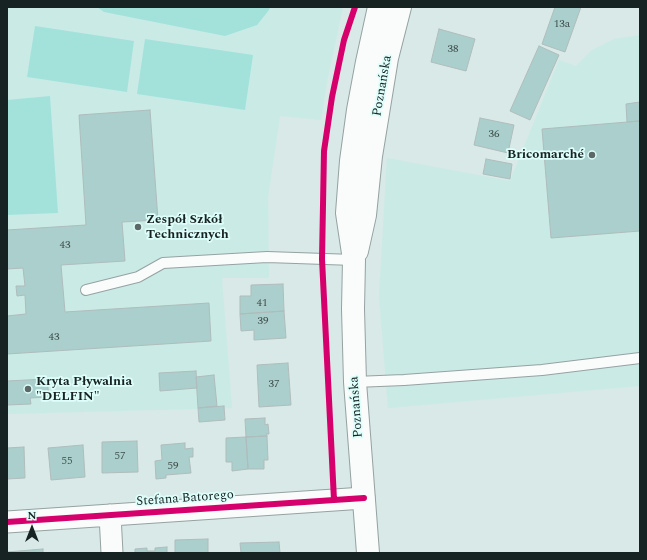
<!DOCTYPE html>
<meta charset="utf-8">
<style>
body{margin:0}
#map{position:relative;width:647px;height:560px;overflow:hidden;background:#d8e9e7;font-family:Spectral,serif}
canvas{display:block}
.frame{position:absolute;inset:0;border:8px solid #172322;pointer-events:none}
.north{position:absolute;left:12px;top:508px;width:40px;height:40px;-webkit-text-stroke:3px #ddfefa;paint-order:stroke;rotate:0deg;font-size:11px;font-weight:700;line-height:16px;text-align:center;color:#172322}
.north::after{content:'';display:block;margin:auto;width:14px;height:18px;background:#172322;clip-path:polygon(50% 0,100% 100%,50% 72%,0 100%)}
</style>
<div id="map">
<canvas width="647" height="560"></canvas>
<div class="frame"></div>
<div class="north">N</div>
</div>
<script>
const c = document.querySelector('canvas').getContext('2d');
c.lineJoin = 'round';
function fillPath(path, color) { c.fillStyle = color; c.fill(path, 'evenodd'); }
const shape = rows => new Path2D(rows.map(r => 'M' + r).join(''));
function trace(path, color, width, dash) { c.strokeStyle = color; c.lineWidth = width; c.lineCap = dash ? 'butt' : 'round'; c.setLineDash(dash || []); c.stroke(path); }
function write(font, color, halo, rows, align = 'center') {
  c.font = font + ' Spectral,serif'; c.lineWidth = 3.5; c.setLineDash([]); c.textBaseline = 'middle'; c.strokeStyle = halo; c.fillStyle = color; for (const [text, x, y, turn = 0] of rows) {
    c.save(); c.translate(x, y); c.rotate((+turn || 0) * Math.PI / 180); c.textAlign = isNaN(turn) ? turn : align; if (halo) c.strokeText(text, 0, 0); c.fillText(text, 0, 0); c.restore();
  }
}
fillPath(shape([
 [7,7,343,7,327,82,321,120,280,116,268,197,269,278,222,278,232,408,7,414],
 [640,35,640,386,388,408,379,296,387,158,510,181,559,60,576,66,592,50,614,39]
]), '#caeae6');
fillPath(shape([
 [97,7,270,7,269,10,257,25,225,36,104,12],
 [35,26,134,41,127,92,27,77],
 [145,39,253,55,245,110,137,94],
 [50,96,58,213,7,215,7,100]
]), '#a3e2db');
const building = shape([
 [555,7,581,7,565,52,542,44,555,7],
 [439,29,475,39,466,71,431,62,439,29],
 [539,46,559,55,530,120,510,111,539,46],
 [640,102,640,121,627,122,626,104,640,102],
 [150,110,158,220,122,222,125,261,61,265,65,312,209,303,211,341,7,354,7,316,26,314,25,295,17,296,16,286,25,286,23,268,7,269,7,230,86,225,79,115,150,110],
 [480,118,514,125,508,153,474,145,480,118],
 [640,121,640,231,551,238,542,129,640,121],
 [486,159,512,164,510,179,483,174,486,159],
 [283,284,284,311,240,314,240,296,251,296,251,285,283,284],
 [284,311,286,338,254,340,254,330,241,331,240,314,284,311],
 [288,363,291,405,259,407,257,365,288,363],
 [196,371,197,388,160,391,159,373,196,371],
 [214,375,217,406,198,408,196,377,214,375],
 [47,379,49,397,30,398,31,404,7,405,7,381,47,379],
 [224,406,225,420,199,422,198,408,224,406],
 [265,418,265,425,268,424,269,434,266,434,267,436,246,437,245,419,265,418],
 [267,436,268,460,264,460,264,469,248,469,246,437,267,436],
 [246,437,248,469,232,471,232,462,226,462,226,438,246,437],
 [137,441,138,472,102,473,102,442,137,441],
 [185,443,185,449,193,448,193,457,189,457,191,473,166,475,166,478,156,479,155,461,162,460,161,445,185,443],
 [83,445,85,477,51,480,48,448,83,445],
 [24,447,25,478,7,479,7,448,24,447],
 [208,539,208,553,175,553,175,540,208,539],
 [279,542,280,553,241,553,240,543,279,542],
 [167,547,167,553,135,553,135,549,147,548,147,551,155,551,155,548,167,547],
 [43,549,43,553,7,553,7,552,43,549]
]);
fillPath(building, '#abcfcc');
trace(building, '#afbdbc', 1);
const lane = shape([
 [86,290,138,277,163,263,267,257,354,260],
 [355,382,404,380,542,370,640,358]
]);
const street = shape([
 [110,515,112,553],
 [7,522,364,498]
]);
const secondary = shape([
 [357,251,365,215,371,156,387,58,400,7],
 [368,553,355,382,353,309,354,260,347,213,351,161,358,110,367,62,379,7]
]);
trace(lane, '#95a2a1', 12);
trace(street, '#95a2a1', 23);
trace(secondary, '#95a2a1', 24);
trace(lane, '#f9fcfb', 10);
trace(street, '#f9fcfb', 21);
trace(secondary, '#f9fcfb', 22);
trace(shape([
 [334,500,322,259,324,151,332,97,344,40,355,7],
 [7,522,364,498]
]), '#d6006c', 6);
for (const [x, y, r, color] of [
 [592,155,4,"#5b6867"],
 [138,227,4,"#5b6867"],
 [28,389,4,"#5b6867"]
]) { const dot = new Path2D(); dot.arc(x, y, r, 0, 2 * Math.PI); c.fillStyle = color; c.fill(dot); trace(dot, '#ddfefa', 1.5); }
write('11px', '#3c4e4c', null, [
 ["13a",562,25],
 ["38",453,50],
 ["36",494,135],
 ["43",65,246],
 ["41",262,304],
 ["39",263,322],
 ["43",54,338],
 ["37",274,385],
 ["57",120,457],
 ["55",67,462],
 ["59",173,467]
]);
write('13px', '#172322', '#ddfefa', [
 ["Poznańska",383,86,-80],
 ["Poznańska",357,407,-94],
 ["Stefana Batorego",185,499,-4]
]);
write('bold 13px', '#172322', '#ddfefa', [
 ["Bricomarché",584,155,"right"],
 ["Zespół Szkół",146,220],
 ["Technicznych",146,235],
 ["Kryta Pływalnia",36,382],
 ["\"DELFIN\"",36,397]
], 'left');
</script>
